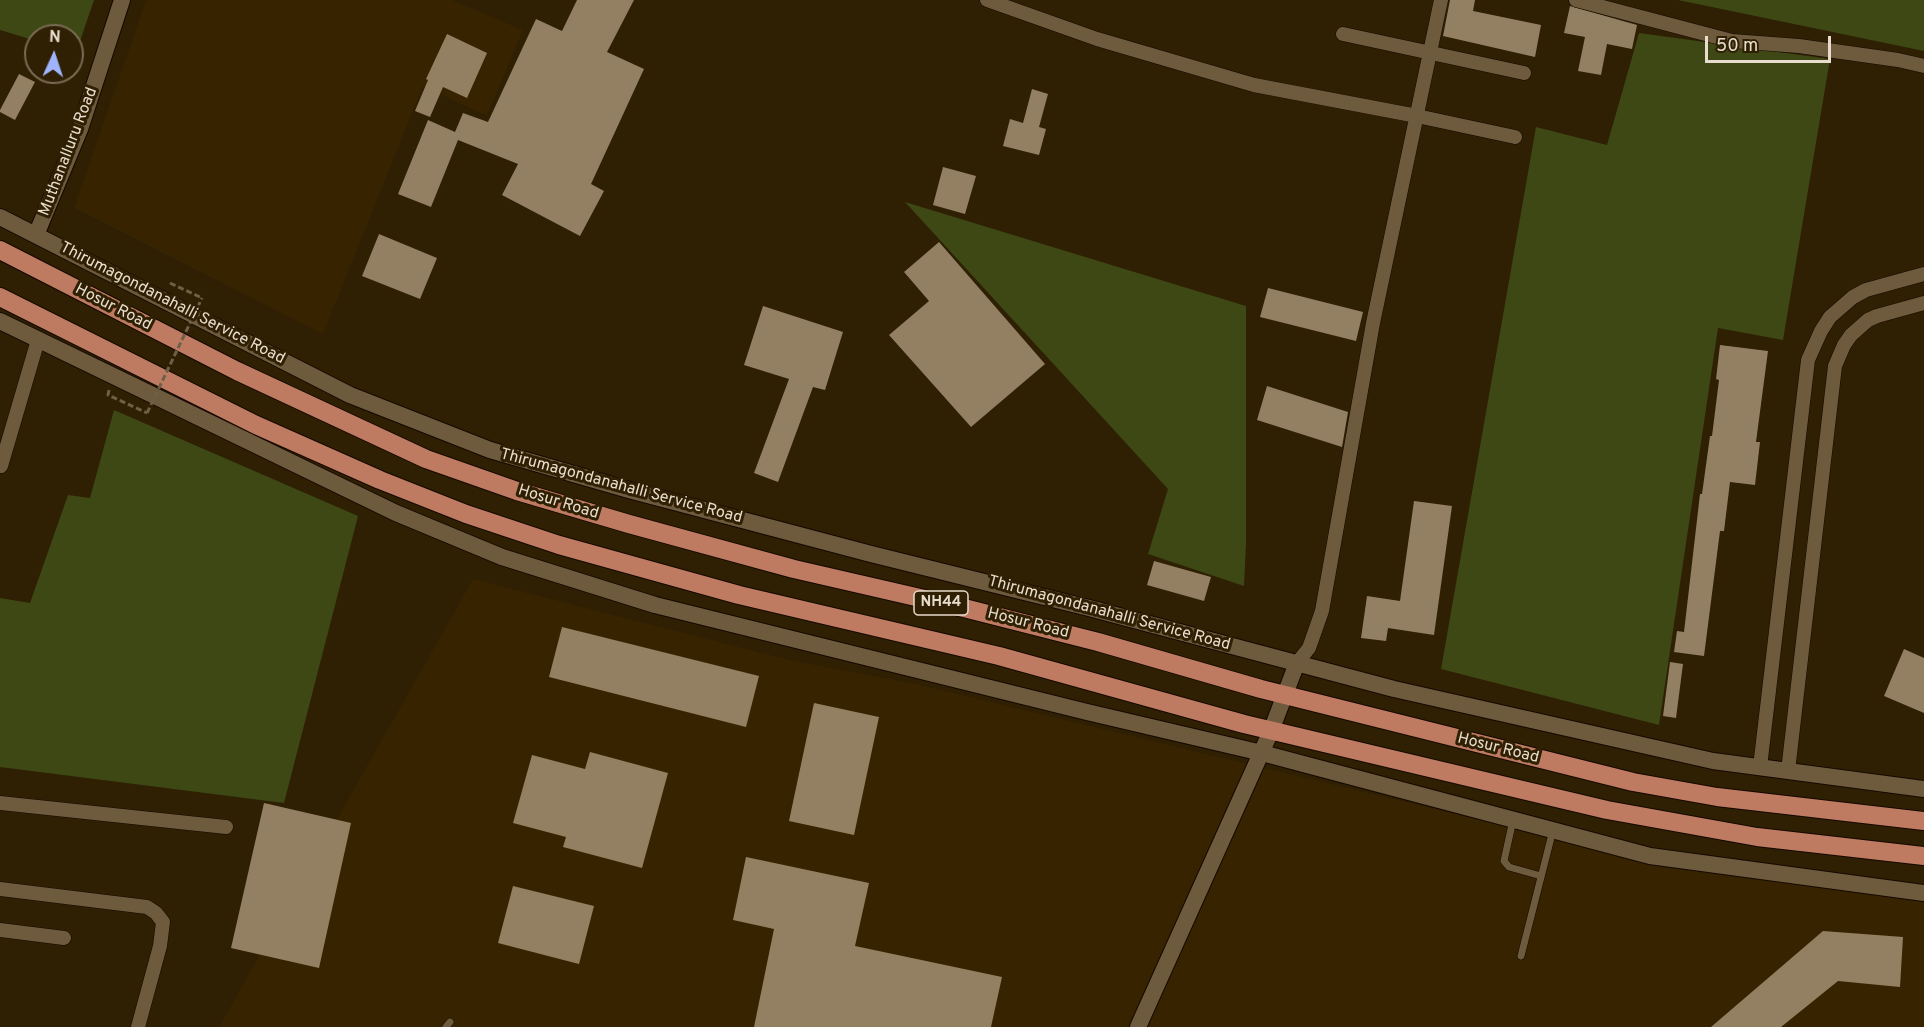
<!DOCTYPE html>
<style>
body{margin:0}
#map{position:relative;width:1924px;height:1027px;overflow:hidden;background:#2f1f03;font-family:Overpass,sans-serif}
canvas{display:block}
.north{position:absolute;left:24px;top:24px;width:60px;height:60px;box-sizing:border-box;background:#2f1f03;border:2px solid #796b54;border-radius:50%;rotate:3deg;font-size:16px;font-weight:700;line-height:24px;text-align:center;color:#e8ddcd}
.north::after{content:'';display:block;margin:auto;width:21px;height:27px;background:#a0b3fd;clip-path:polygon(50% 0,100% 100%,50% 72%,0 100%)}
.scale{position:absolute;left:1705px;top:36px;width:126px;height:27px;box-sizing:border-box;border:3px solid #e8ddcd;border-top:0;padding-left:8px;font-size:18px;line-height:21px;white-space:nowrap;color:#e8ddcd;-webkit-text-stroke:4px #2f1f03;paint-order:stroke}
</style>
<div id="map">
<canvas width="1924" height="1027"></canvas>
<div class="north">N</div>
<div class="scale">50 m</div>
</div>
<script>
const c = document.querySelector('canvas').getContext('2d');
c.lineJoin = 'round';
function fillPath(path, color) { c.fillStyle = color; c.fill(path, 'evenodd'); }
const shape = rows => new Path2D(rows.map(r => 'M' + r).join(''));
function trace(path, color, width, dash) { c.strokeStyle = color; c.lineWidth = width; c.lineCap = dash ? 'butt' : 'round'; c.setLineDash(dash || []); c.stroke(path); }
function write(font, color, halo, rows, align = 'center') {
  c.font = font + ' Overpass,sans-serif'; c.lineWidth = 6; c.setLineDash([]); c.textBaseline = 'middle'; c.strokeStyle = halo; c.fillStyle = color; for (const [text, x, y, turn = 0] of rows) {
    c.save(); c.translate(x, y); c.rotate((+turn || 0) * Math.PI / 180); c.textAlign = isNaN(turn) ? turn : align; if (halo) c.strokeText(text, 0, 0); c.fillText(text, 0, 0); c.restore();
  }
}
fillPath(shape([
 [146,0,452,0,523,30,487,116,423,86,323,334,74,208],
 [473,579,790,660,916,684,1651,861,1924,897,1924,1027,219,1027]
]), '#372300');
fillPath(shape([
 [0,0,94,0,76,53,72,52,72,36,36,36,36,41,0,30],
 [1678,0,1924,0,1924,51],
 [1639,33,1830,59,1783,340,1718,328,1659,725,1441,669,1536,127,1607,145],
 [905,202,1246,306,1246,544,1244,586,1148,554,1168,489],
 [114,410,358,516,284,803,0,767,0,598,30,603,68,495,90,498]
]), '#3d4814');
fillPath(shape([
 [577,0,634,0,607,52,644,69,591,184,604,191,580,236,502,195,518,164,458,140,431,207,398,194,428,120,455,132,463,113,488,122,536,19,562,31],
 [1450,0,1475,0,1473,11,1541,25,1535,57,1443,36],
 [1570,6,1637,25,1632,49,1607,44,1601,75,1578,71,1585,37,1564,33],
 [447,34,487,53,467,98,443,87,430,117,415,111,428,80,426,79],
 [19,74,35,82,15,120,0,112,0,110],
 [1032,89,1048,94,1039,127,1046,129,1039,155,1003,146,1010,119,1023,123],
 [943,167,976,176,965,214,933,205],
 [379,234,437,258,420,299,362,276],
 [939,242,1045,364,971,427,889,335,929,301,904,272],
 [1268,288,1363,312,1356,341,1260,317],
 [763,306,843,332,825,390,813,387,778,482,754,473,789,379,744,365],
 [1720,345,1768,351,1756,442,1760,442,1755,485,1730,482,1724,531,1720,531,1704,656,1674,652,1677,631,1684,632,1700,494,1702,494,1710,436,1712,436,1719,380,1716,379],
 [1267,386,1348,412,1342,447,1257,420],
 [1414,501,1452,506,1434,635,1388,628,1386,641,1361,638,1367,596,1400,601],
 [1154,561,1211,577,1204,601,1147,585],
 [562,627,759,676,746,727,549,677],
 [1904,649,1924,658,1924,713,1884,696],
 [1670,662,1683,664,1676,718,1663,716],
 [814,703,879,717,854,835,789,821],
 [590,752,668,773,642,868,563,847,566,837,513,823,532,755,585,769],
 [264,803,351,823,319,968,231,948],
 [746,857,869,883,855,946,1002,977,991,1027,754,1027,774,929,733,920],
 [513,886,594,906,579,964,498,943],
 [1823,931,1903,937,1900,987,1838,981,1781,1027,1711,1027]
]), '#938062');
const service = shape([
 [1513,820,1504,861,1509,867,1541,876],
 [1521,956,1553,830],
 [446,1027,450,1022]
]);
const minor = shape([
 [987,0,1097,39,1254,85,1417,116,1515,137],
 [1576,0,1732,41,1799,46,1898,60,1924,66],
 [1343,34,1524,73],
 [1,466,38,340],
 [1297,663,1309,648,1322,611,1373,323,1441,0],
 [1760,767,1808,360,1821,331,1830,317,1853,297,1866,290,1924,274],
 [1788,771,1835,366,1844,345,1851,335,1868,320,1877,316,1924,303],
 [0,803,226,827],
 [0,889,147,907,156,913,163,922,160,946,138,1027],
 [0,930,64,938]
]);
const tertiary = shape([
 [0,217,350,395,490,450,629,490,871,554,1089,608,1394,689,1713,761,1924,789],
 [36,235,80,129,122,0],
 [0,321,396,513,502,557,655,605,1087,712,1262,753,1650,856,1924,893],
 [1138,1027,1271,731,1297,663]
]);
const trunk = shape([
 [0,250,237,371,426,459,517,491,629,524,794,569,968,609,1098,642,1261,689,1633,782,1717,797,1924,821],
 [0,297,256,425,380,480,466,514,559,545,739,595,999,656,1244,724,1607,810,1757,837,1924,856]
]);
trace(service, '#150900', 8);
trace(minor, '#150900', 15);
trace(tertiary, '#150900', 18);
trace(trunk, '#150900', 20);
trace(shape([
 [170,283,202,298],
 [109,390,108,395,147,413]
]), '#6e6048', 3, [6, 3]);
trace(service, '#6e5b3e', 7);
trace(minor, '#6e5b3e', 14);
trace(tertiary, '#6e5b3e', 16);
trace(trunk, '#bf7b61', 18);
trace(shape([
 [147,413,202,298]
]), '#6e6048', 3, [6, 3]);
for (const [x, y, w] of [
 [941,603,54]
]) { const box = new Path2D(); box.roundRect(x - w / 2, y - 12, w, 24, 4.5); c.fillStyle = '#2f1f03'; c.fill(box); trace(box, '#e8ddcd', 1.5); }
write('bold 15px', '#e8ddcd', null, [
 ["NH44",941,603]
]);
write('16px', '#e8ddcd', '#2f1f03', [
 ["Muthanalluru Road",69,152,-69],
 ["Thirumagondanahalli Service Road",172,304,27],
 ["Hosur Road",113,308,27],
 ["Thirumagondanahalli Service Road",621,487,15],
 ["Hosur Road",558,503,17],
 ["Thirumagondanahalli Service Road",1109,614,15],
 ["Hosur Road",1028,624,14],
 ["Hosur Road",1498,749,14]
]);
</script>
